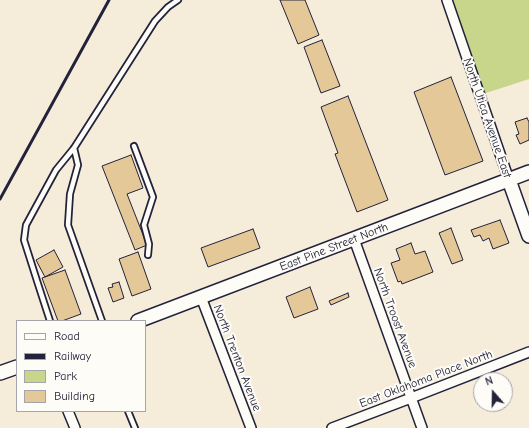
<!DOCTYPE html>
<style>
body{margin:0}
#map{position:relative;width:529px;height:428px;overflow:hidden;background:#f6ecda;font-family:"Comic Neue",sans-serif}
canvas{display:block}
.legend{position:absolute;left:16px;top:320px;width:130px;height:92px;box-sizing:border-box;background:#fdfcf7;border:1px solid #a5a5ac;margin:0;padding:5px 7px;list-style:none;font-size:12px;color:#22223b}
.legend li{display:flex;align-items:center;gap:8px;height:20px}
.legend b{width:20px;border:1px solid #a5a5ac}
.north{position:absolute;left:473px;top:372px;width:40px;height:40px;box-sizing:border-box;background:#fdfcf7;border:1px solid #a5a5ac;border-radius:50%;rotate:340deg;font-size:11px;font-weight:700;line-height:16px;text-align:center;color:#22223b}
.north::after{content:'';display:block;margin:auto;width:14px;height:18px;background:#22223b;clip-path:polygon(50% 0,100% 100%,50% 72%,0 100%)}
</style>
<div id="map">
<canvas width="529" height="428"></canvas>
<ul class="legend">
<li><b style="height:5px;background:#fdfcf7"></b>Road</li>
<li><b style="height:5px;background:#22223b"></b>Railway</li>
<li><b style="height:11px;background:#c7d68a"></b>Park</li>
<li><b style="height:11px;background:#e4c898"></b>Building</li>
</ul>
<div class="north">N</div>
</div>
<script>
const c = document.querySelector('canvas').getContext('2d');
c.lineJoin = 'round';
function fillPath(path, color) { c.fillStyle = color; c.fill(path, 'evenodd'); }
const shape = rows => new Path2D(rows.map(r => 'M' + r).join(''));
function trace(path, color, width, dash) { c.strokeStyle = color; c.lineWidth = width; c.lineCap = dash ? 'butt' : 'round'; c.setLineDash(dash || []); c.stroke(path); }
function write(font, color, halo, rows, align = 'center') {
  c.font = font + ' "Comic Neue",sans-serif'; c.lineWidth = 4; c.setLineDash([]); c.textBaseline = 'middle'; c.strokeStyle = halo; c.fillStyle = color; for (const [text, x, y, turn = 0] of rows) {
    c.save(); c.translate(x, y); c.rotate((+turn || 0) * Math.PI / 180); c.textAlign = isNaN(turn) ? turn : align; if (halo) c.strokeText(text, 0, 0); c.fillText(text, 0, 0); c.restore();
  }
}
fillPath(shape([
 [446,0,529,0,529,79,480,95]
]), '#c7d68a');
const building = shape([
 [280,0,305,0,319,35,298,44,280,0],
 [322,40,340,86,321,93,304,47,322,40],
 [451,77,483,161,445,175,414,92,451,77],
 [348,96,388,200,357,212,335,154,338,153,321,107,348,96],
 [527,118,529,122,529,140,520,144,516,135,519,134,515,122,527,118],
 [131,155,143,188,127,194,147,245,135,250,102,166,131,155],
 [500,220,509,243,493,249,489,238,483,241,480,235,474,237,471,230,500,220],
 [451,228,463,260,452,264,439,233,451,228],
 [253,229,260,248,208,267,201,248,253,229],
 [411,243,415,254,425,251,433,272,402,284,401,281,398,282,391,263,400,260,396,249,411,243],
 [54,250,63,267,45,277,36,260,54,250],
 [138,252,151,289,132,296,119,259,138,252],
 [65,270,81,314,62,321,58,321,42,278,65,270],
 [119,282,124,298,113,302,108,288,113,287,112,284,119,282],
 [310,287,318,309,294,318,286,297,310,287],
 [348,293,349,297,331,305,329,301,348,293]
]);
fillPath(building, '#e4c898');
trace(building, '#22223b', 1);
const lane = shape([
 [134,146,153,197,144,225,149,244,148,255],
 [74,148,78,165,70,194,68,225,102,321],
 [50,321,38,284,24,240,26,225,56,170,74,148,155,21,168,7,178,0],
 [128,411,135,428]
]);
const street = shape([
 [447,0,509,180],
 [354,239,422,428],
 [201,297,251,428],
 [68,411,75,428],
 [332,428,411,398,529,352]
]);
const secondary = shape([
 [509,180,529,236],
 [138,321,529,172],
 [0,373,17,367]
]);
trace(lane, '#22223b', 8);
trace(street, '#22223b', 12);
trace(secondary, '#22223b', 16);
trace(lane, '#fdfcf7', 4.5);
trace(street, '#fdfcf7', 9);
trace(secondary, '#fdfcf7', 13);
trace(shape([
 [0,199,109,0]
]), '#22223b', 3);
write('12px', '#22223b', '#fdfcf7', [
 ["North Utica Avenue East",487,118,71],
 ["East Pine Street North",334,247,-21],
 ["North Troost Avenue",395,318,70],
 ["North Trenton Avenue",237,358,69],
 ["East Oklahoma Place North",426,379,-21]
]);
</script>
